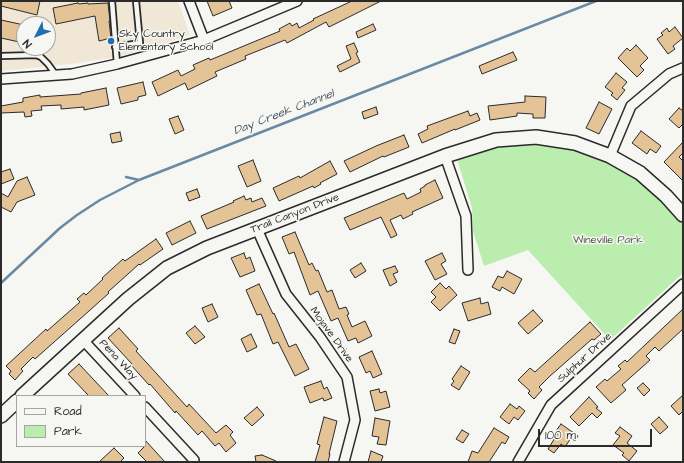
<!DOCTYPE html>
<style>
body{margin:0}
#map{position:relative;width:684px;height:463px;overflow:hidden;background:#f6f6f2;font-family:"Architects Daughter",sans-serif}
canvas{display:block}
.frame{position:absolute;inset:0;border:2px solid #2b2b2b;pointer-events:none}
.legend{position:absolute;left:16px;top:395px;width:130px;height:52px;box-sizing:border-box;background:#f6f6f2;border:1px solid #a5a5a2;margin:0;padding:5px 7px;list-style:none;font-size:12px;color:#2b2b2b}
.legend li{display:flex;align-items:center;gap:8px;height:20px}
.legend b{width:20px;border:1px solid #a5a5a2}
.north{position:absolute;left:16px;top:16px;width:40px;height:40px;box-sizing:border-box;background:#f6f6f2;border:1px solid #a5a5a2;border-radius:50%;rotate:228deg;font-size:11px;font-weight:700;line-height:16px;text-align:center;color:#2b2b2b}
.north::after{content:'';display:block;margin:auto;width:14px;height:18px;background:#1f6fb2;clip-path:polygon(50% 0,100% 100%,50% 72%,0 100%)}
.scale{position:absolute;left:538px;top:429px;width:114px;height:18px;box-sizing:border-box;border:2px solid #2b2b2b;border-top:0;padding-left:5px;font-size:12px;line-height:14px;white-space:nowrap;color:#2b2b2b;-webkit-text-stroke:3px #f6f6f2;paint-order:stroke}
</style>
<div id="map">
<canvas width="684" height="463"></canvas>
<div class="frame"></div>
<ul class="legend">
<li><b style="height:5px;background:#f6f6f2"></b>Road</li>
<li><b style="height:11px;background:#baedae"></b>Park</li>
</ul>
<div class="north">N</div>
<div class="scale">100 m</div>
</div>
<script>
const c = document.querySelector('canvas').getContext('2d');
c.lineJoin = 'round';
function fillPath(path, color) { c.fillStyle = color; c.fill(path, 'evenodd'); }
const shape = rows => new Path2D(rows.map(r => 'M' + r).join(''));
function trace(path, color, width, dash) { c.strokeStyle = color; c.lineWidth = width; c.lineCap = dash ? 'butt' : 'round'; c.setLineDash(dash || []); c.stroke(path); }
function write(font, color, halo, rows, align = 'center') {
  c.font = font + ' "Architects Daughter",sans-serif'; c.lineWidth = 3; c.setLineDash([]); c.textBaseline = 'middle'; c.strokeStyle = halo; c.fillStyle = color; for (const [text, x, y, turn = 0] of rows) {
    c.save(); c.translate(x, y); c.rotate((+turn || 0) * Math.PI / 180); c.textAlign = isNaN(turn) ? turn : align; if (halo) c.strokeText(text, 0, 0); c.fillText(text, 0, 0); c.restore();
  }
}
fillPath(shape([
 [1,1,178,1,190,35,157,46,116,57,79,63,1,71],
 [24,24,48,24,48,48,24,48]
]), '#f1e7d7');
fillPath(shape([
 [532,142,560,144,621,165,650,189,683,225,683,273,610,340,528,250,484,266,473,231,472,208,457,159,475,150,502,144]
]), '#baedae');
trace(shape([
 [126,177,139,180],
 [1,283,60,228,77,215,100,200,139,180,596,1]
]), '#6a89a2', 2.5);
const building = shape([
 [1,1,40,1,37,15,1,6,1,1],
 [207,1,229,1,232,8,213,16,207,1],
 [352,1,381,1,329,27,326,22,287,43,285,40,245,56,246,59,215,72,217,76,188,90,185,83,158,96,152,82,178,70,181,76,195,69,193,65,209,58,210,60,280,31,279,29,290,23,292,26,297,23,299,28,314,20,313,19,352,1],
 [78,3,79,4,88,3,88,4,108,3,110,21,109,21,111,38,99,41,95,16,56,24,53,8,78,3],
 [1,20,24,25,24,43,1,38,1,20],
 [373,24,376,30,358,38,356,32,373,24],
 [675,27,683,38,673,46,675,49,668,54,657,39,663,35,661,33,667,28,669,32,675,27],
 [354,43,358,52,356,53,360,62,340,72,337,66,351,59,346,46,354,43],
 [636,45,648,58,640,66,644,70,637,77,618,58,627,48,630,51,636,45],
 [513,52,517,60,482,74,479,66,513,52],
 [616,73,627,82,622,88,625,90,617,100,611,95,613,93,605,87,616,73],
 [143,82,146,95,138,97,138,100,121,104,117,88,143,82],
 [106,88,109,105,84,110,84,107,61,109,61,105,41,106,42,110,31,111,32,116,25,117,24,112,1,113,1,106,23,102,23,98,40,95,40,97,81,94,81,93,106,88],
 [525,96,546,97,545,118,533,118,533,114,517,113,517,116,490,120,488,106,525,102,525,96],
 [599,102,612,109,599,134,586,128,599,102],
 [376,107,378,114,364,119,362,112,376,107],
 [679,108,683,111,683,124,679,128,669,119,679,108],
 [468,111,470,116,477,113,480,120,455,130,455,129,422,143,418,134,428,129,427,126,468,111],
 [178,116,184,130,175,134,169,119,178,116],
 [641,131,661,146,656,153,650,149,647,154,632,143,641,131],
 [120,132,122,141,112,143,110,134,120,132],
 [404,135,409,147,384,157,383,156,350,172,344,161,376,146,404,135],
 [683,142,683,153,679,157,683,161,683,181,664,162,683,142],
 [253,160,261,181,247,187,238,166,253,160],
 [330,161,337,174,320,183,321,184,314,188,313,186,279,201,273,188,299,176,300,178,330,161],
 [10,169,14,179,1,184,1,172,10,169],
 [27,177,35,195,17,202,11,212,1,207,1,193,8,197,17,181,27,177],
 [435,180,443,198,412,212,413,214,403,219,401,215,390,220,397,235,391,238,381,217,350,230,344,218,404,193,407,199,421,192,420,189,425,186,425,185,435,180],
 [197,189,200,197,189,201,186,193,197,189],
 [244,196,246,200,251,198,252,202,262,198,266,206,207,229,201,216,234,202,233,201,244,196],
 [190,221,196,233,172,245,166,233,190,221],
 [295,232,309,265,312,263,316,271,318,270,327,292,332,290,339,309,346,307,349,314,347,315,352,327,365,321,372,336,358,343,356,338,348,341,338,318,331,321,318,291,310,295,294,252,289,254,282,237,295,232],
 [156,239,163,249,140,265,139,264,108,292,109,293,89,311,35,359,33,357,21,369,23,371,15,380,9,374,11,371,6,366,46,329,47,331,80,302,77,299,84,293,86,295,103,279,102,278,123,259,125,261,156,239],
 [244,253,246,259,250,257,255,271,240,277,231,258,244,253],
 [442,253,446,261,441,264,447,274,435,280,425,261,442,253],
 [361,263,366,271,355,278,350,270,361,263],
 [395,266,398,272,393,274,397,282,390,286,383,270,395,266],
 [507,271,522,279,514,294,502,287,500,291,492,287,498,276,503,278,507,271],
 [440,283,446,289,449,286,457,295,440,311,431,302,436,297,431,292,440,283],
 [259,284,273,314,274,313,289,347,296,344,309,369,295,376,278,342,273,344,261,314,257,315,246,290,259,284],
 [480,298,481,304,488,302,491,314,468,321,462,303,480,298],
 [212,304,218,317,208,322,202,308,212,304],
 [683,309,683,329,659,351,655,347,646,356,650,360,622,385,626,390,611,403,596,387,605,379,607,381,621,369,618,366,625,360,627,362,683,309],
 [533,310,543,321,528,334,518,323,533,310],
 [590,322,601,334,594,340,592,339,550,376,539,387,542,390,534,399,528,393,530,391,518,380,530,368,535,372,590,322],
 [195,326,205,337,195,344,186,333,195,326],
 [119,328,138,349,136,351,187,407,189,404,216,433,226,425,233,432,230,435,236,443,226,452,219,443,215,446,202,431,198,435,176,411,175,413,150,384,149,385,131,365,132,364,108,338,119,328],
 [454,329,460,331,455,344,449,342,454,329],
 [251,334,257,347,247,352,241,339,251,334],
 [372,351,382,374,373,378,370,371,366,373,359,357,372,351],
 [79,364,109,396,89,396,68,374,79,364],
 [461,366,470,372,459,390,451,385,454,381,452,379,461,366],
 [321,381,324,389,327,387,332,398,324,401,323,398,310,403,304,387,321,381],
 [643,383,650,390,644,396,637,388,643,383],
 [379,389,380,393,386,391,390,407,375,411,370,391,379,389],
 [683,395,683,411,679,415,671,406,683,395],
 [589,397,598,407,596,408,602,413,597,418,592,413,579,426,570,417,589,397],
 [510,404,517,409,519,406,525,411,518,420,514,417,509,424,500,417,510,404],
 [257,407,264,415,252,426,244,418,257,407],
 [324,417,337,421,329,454,330,454,328,462,315,462,320,445,317,444,324,417],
 [659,417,668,427,660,434,651,424,659,417],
 [375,418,390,421,386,445,377,444,379,437,372,436,375,418],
 [561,424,578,436,575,441,571,438,565,447,561,444,554,453,548,449,558,433,556,431,561,424],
 [620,427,632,436,627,443,637,451,629,461,622,455,624,453,613,445,620,436,615,433,620,427],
 [494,428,509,437,505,444,502,442,489,462,468,462,472,451,478,453,494,428],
 [462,430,469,434,463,443,456,439,462,430],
 [145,440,165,462,147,462,138,453,145,446,145,440],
 [114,448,124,458,120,462,99,462,114,448],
 [371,451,383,456,381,462,368,462,371,451],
 [262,455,276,461,276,462,256,462,255,456,262,455]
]);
fillPath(building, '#e4c497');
trace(building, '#2b2b2b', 1);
const lane = shape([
 [112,1,117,64],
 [115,47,140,43,136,1],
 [1,56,36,55,41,57,48,64,56,75]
]);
const street = shape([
 [189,1,204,40],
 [1,79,72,74,117,64,204,40,297,1],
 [445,156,466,216,468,270],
 [610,156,631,106,669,74,683,68],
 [257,229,286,294,320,337,347,377,355,420,344,462],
 [83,340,135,396],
 [145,407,194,460],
 [518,462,551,405,683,284]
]);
const secondary = shape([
 [22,396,128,299,167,268,207,248,445,156,496,140,536,137,575,143,610,156,640,173,666,196,683,215],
 [1,416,17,401]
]);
trace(lane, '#2b2b2b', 8);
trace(street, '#2b2b2b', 12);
trace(secondary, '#2b2b2b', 16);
trace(lane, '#f6f6f2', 4.5);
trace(street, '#f6f6f2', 9);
trace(secondary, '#f6f6f2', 13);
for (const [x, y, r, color] of [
 [111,41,4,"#1f6fb2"]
]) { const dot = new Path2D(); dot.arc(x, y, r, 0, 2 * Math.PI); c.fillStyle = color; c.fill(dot); trace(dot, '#f6f6f2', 1.5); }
write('11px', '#2b2b2b', '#f6f6f2', [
 ["Sky Country",119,35],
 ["Elementary School",119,48]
], 'left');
write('11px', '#2b2b2b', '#f6f6f2', [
 ["Trail Canyon Drive",295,214,-21],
 ["Mojave Drive",331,335,54],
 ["Sulphur Drive",585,358,-42],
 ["Pena Way",118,360,47]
]);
write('11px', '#4f5c4c', '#f6f6f2', [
 ["Wineville Park",608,241]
]);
write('italic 12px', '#4a5a66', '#f6f6f2', [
 ["Day Creek Channel",284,113,-21]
]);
</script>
